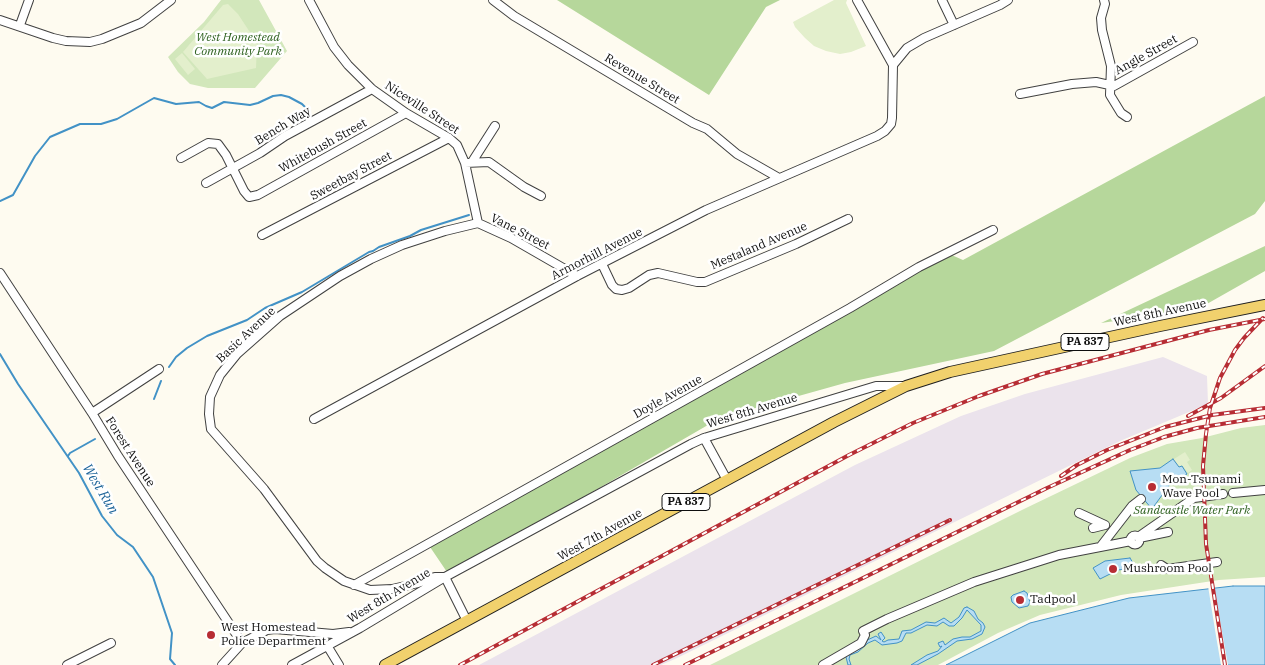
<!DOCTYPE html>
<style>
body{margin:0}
canvas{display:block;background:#fefbf0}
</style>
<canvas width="1265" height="665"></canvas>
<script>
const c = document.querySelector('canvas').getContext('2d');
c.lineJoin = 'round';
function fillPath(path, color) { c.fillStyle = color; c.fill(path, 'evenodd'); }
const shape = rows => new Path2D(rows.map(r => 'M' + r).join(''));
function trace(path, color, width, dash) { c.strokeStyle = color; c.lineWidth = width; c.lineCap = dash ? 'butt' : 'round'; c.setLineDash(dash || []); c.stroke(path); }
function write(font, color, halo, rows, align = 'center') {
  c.font = font + ' "IBM Plex Serif",serif'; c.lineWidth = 5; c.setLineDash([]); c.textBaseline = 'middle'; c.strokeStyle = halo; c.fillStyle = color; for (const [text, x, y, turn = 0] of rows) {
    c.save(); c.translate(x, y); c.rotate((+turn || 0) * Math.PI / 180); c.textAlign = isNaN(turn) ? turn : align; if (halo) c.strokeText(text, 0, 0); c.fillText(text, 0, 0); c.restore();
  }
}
fillPath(shape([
 [1163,357,1207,376,1208,404,1120,441,675,659,661,665,479,665,855,465,961,416,1025,394]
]), '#ebe3ec');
fillPath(shape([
 [221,0,259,0,287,51,255,88,208,88,190,84,178,72,168,57,204,22],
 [1265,425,1265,577,1219,580,1121,595,1040,615,998,633,938,665,710,665,1026,508,1130,458,1167,444,1202,438,1241,428]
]), '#d2e7bb');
fillPath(shape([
 [557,0,780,0,766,7,709,95],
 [1265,96,1265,201,1255,214,994,351,845,383,720,418,449,575,428,544,947,253,963,260],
 [1265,246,1265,271,1198,309,1101,323]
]), '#b6d79b');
fillPath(shape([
 [834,0,847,0,846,3,866,46,851,52,840,54,826,51,814,46,805,38,795,27,793,22],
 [228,4,238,14,257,43,256,68,207,79,183,52,223,5],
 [182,53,195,69,188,75,175,59],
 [1185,452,1190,460,1187,462,1192,470,1188,473,1182,465,1179,467,1174,459]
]), '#e3efcc');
const water = shape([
 [1173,459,1179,467,1182,466,1187,474,1170,484,1152,509,1136,490,1130,471,1160,468,1173,459],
 [1130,558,1133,563,1132,564,1133,569,1130,572,1126,569,1118,570,1100,579,1093,568,1105,561,1130,558],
 [1233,586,1265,586,1265,665,946,665,1030,623,1129,598,1233,586],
 [1024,591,1027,593,1030,602,1028,606,1019,608,1012,602,1011,597,1013,595,1024,591],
 [967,607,974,611,978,619,983,623,985,627,982,634,972,639,957,641,938,654,917,665,911,665,927,655,938,651,942,646,940,647,938,643,943,641,945,645,953,639,962,637,970,637,981,631,981,625,967,610,962,618,954,626,949,626,943,622,937,626,927,625,911,633,906,633,902,641,897,643,882,645,875,640,868,643,858,652,850,655,849,659,851,665,848,665,846,657,848,653,865,641,876,636,881,640,878,634,881,632,885,638,882,641,884,642,888,640,899,639,902,631,911,630,926,622,935,623,944,618,951,623,959,617,964,608,967,607]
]);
fillPath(water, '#b7ddf3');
trace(water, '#4292c6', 1);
fillPath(shape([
 [1214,585,1218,609,1228,665,1221,665,1216,636,1208,586]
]), '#fefbf0');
trace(shape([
 [0,201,13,195,35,156,50,137,80,124,101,124,117,119,154,98,176,104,199,102,206,106,212,108,224,102,250,105,258,103,273,96,281,95,289,97,302,104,310,112],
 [0,354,18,384,79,473,102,516,117,535,133,547,153,577,172,633,170,659,175,665],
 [169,367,176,357,187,348,207,336,247,320,265,308,302,292,369,252,373,251,379,247,410,236,421,230,469,215],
 [154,399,161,381],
 [68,456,70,453,95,439]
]), '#4292c6', 2);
const minor = shape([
 [309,0,334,47,348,65,372,89,406,113,449,138,457,145,465,163,489,162,524,187,541,196],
 [493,0,514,16,693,123,707,129,737,154,779,178],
 [942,0,954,25],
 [1104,0,1105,4,1101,18,1102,30,1111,66,1110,95,1121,113,1127,117],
 [0,20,53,38,66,41,90,42,102,39,141,23,171,0],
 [20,25,29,0],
 [893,65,907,48,924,38,1000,5,1008,0],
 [1020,94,1072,84,1096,82,1114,86,1193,42],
 [181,158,208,143,218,144,226,155,244,191,249,197,258,195,406,113],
 [472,162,495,126],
 [465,163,478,223],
 [206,183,260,153,285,136,372,89],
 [478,223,511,238,577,276],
 [262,235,449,138],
 [602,264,612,285,616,289,622,290,629,288,649,275,658,273,697,282,705,282,796,244,848,219],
 [0,273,92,413,118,456,242,643],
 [92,413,159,369],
 [314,419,577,276,706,210,877,136,885,131,891,124,892,118,893,65,857,0],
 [704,438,727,480],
 [1233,493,1265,490],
 [1079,513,1105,525],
 [1093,528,1105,525],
 '1130.5 540a4.5 4.5 0 1 1 9 0a4.5 4.5 0 1 1-9 0Z',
 [1138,537,1194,498,1223,494],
 [1139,538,1168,532],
 [1101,546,1132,506,1141,499],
 [1161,565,1167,569,1217,562],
 [354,585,850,308,919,267,993,230],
 [467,621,445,577,435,577,418,583,392,589,370,590,344,581,325,568,317,561,264,489,211,429,209,414,210,397,220,375,237,354,280,316,340,276,371,259,402,245,445,231,478,223],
 [328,647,339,665],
 [67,665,111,643],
 [222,665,242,643,267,630,275,629,333,634,349,632],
 [292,665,360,628,445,577,691,444,704,438,876,386,904,386],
 [823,665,861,643,865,635,863,631,887,619,974,582,1059,555,1131,541]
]);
const major = shape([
 [385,665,834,422,906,386,950,372,1160,326,1265,305]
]);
trace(minor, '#414141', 10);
trace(major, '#1f1f1f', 12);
trace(minor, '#fff', 8);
trace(major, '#f1d16d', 10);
const rail = shape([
 [1188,416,1221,398,1265,366],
 [1061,476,1077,465,1107,450,1165,427,1212,415,1265,408],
 [460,665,849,455,913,423,979,396,1042,374,1209,330,1265,319],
 [653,665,950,520],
 [685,665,1047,488,1130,450,1164,437,1197,428,1265,417],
 [1225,665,1206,544,1203,466,1206,434,1210,408,1220,378,1235,350,1244,338,1263,318]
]);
trace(rail, '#b72d34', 4);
trace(rail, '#fff', 2, [5.5]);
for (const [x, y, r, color] of [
 [1152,487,5,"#b72d34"],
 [1113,569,5,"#b72d34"],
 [1020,600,5,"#b72d34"],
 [211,635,5,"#b72d34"]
]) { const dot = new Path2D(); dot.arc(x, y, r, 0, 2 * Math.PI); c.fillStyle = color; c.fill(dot); trace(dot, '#fff', 2); }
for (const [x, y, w] of [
 [1085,342,48],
 [686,502,48]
]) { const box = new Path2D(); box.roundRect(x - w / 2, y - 8.5, w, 17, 4); c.fillStyle = '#fff'; c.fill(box); trace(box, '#0e0e0e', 1); }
write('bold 11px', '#0e0e0e', null, [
 ["PA 837",1085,342],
 ["PA 837",686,502]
]);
write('italic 12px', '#2f6221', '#fff', [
 ["West Homestead",238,38],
 ["Community Park",238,52],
 ["Sandcastle Water Park",1192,511]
]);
write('12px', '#0e0e0e', '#fff', [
 ["Angle Street",1146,55,-29],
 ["Revenue Street",642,79,31],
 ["Niceville Street",422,108,33],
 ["Bench Way",283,126,-31],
 ["Whitebush Street",323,146,-29],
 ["Sweetbay Street",351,176,-28],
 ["Vane Street",520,232,27],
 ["Mestaland Avenue",759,246,-23],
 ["Armorhill Avenue",597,254,-27],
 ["West 8th Avenue",1160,313,-12],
 ["Basic Avenue",246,335,-43],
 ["Doyle Avenue",668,397,-29],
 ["West 8th Avenue",752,411,-17],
 ["Forest Avenue",130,452,57],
 ["West 7th Avenue",600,535,-29],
 ["West 8th Avenue",389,596,-31]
]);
write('12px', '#0e0e0e', '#fff', [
 ["Mon-Tsunami",1162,480],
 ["Wave Pool",1162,494],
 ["Mushroom Pool",1123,569],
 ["Tadpool",1030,600],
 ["West Homestead",221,628],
 ["Police Department",221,642]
], 'left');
write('italic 14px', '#1d6499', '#fff', [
 ["West Run",100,489,59]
]);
</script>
